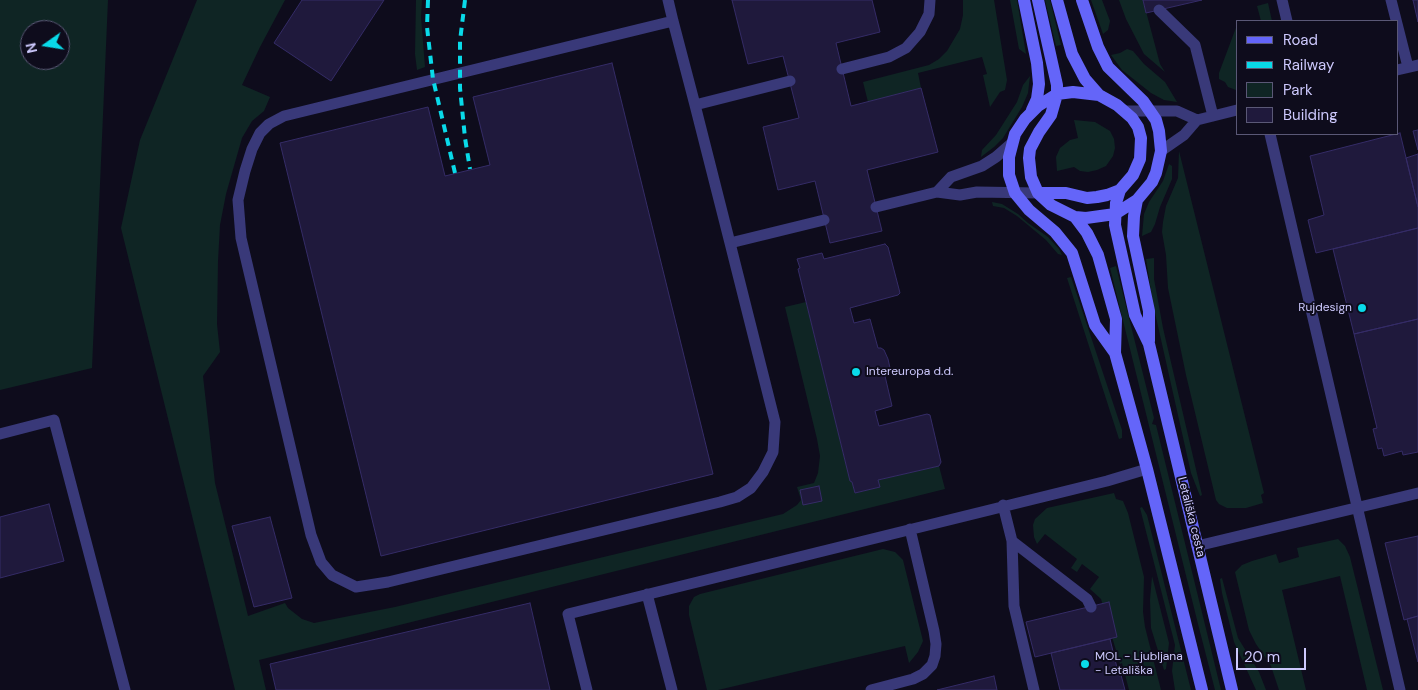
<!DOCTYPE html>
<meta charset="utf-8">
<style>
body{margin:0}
#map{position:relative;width:1418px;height:690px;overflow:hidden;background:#0e0c1c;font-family:"DM Sans",sans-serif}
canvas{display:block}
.legend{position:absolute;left:1236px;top:20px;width:162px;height:115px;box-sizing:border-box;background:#0e0c1c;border:1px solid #5a5876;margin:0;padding:6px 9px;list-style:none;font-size:15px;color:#cdc9fd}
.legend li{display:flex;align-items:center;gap:10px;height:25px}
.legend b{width:25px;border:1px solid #5a5876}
.north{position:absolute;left:20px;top:20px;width:50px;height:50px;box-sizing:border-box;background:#0e0c1c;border:1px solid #5a5876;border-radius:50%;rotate:257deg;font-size:14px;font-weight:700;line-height:20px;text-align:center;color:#cdc9fd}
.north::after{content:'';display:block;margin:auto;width:18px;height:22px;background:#09dae9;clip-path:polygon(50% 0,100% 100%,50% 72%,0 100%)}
.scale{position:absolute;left:1236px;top:648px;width:70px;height:22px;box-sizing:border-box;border:2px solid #cdc9fd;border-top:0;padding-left:6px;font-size:15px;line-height:18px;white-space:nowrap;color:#cdc9fd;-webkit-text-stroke:4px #0e0c1c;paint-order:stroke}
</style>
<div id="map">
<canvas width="1418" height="690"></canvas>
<ul class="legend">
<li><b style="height:6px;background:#6465f9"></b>Road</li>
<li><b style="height:6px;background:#09dae9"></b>Railway</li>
<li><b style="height:14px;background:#0f2524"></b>Park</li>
<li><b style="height:14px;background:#1f193c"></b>Building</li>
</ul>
<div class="north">N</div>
<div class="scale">20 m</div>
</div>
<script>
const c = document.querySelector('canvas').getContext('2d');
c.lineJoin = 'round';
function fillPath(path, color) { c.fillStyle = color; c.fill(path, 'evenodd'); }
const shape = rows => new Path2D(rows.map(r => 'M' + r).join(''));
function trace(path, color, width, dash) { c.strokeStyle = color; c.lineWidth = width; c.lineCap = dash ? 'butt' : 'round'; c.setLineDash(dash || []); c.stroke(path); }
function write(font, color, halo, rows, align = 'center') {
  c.font = font + ' "DM Sans",sans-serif'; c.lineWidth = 4; c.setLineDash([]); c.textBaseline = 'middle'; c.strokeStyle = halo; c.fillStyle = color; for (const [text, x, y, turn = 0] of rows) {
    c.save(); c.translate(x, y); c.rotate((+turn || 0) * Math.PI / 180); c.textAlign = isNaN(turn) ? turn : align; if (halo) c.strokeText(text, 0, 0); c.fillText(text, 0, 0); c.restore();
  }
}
fillPath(shape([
 [0,0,108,0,92,368,0,390],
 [30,30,60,30,60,60,30,60],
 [197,0,285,0,260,47,242,85,270,97,264,111,252,121,242,138,226,194,220,225,218,261,217,324,220,352,203,376,215,483,248,616,285,603,288,608,302,619,314,623,395,607,783,514,797,505,801,500,797,487,814,483,818,473,820,456,817,439,785,307,806,302,850,481,852,482,855,493,880,487,878,480,939,466,945,489,259,660,266,690,235,690,121,228,140,140],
 [416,0,422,0,421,17,425,67,417,70,415,54],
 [963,0,994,0,1007,80,1005,90,1000,92,990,107,983,75,987,74,982,57,918,73,921,88,868,102,863,82,929,65,939,59,947,51,960,29,963,15],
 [1010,0,1017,0,1026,54,1019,49],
 [1045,0,1050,0,1061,45,1056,46],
 [1091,0,1102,0,1110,21,1108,30,1103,34],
 [1119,0,1143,0,1160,64,1165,72,1144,54,1126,19],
 [1268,3,1272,21,1261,21,1257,6],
 [1237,25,1237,90,1236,90,1228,87,1225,82,1219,79,1219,73],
 [1127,49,1133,51,1144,64,1165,82,1177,102,1164,100,1151,93,1122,70,1111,55,1120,53],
 [1030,76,1028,93,1022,107,1003,138,994,147,981,157,982,150,996,135,1017,102,1023,85],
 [1074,120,1095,122,1110,131,1114,139,1115,148,1113,156,1106,166,1097,170,1088,172,1080,171,1074,167,1057,171,1056,157,1060,148,1070,140,1078,138],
 [1179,151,1264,493,1261,495,1263,503,1246,508,1227,508,1219,504,1216,500,1186,375,1168,288,1166,255,1162,232,1163,222,1166,206,1178,178],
 [1169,164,1172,166,1172,179,1160,207,1155,224,1151,232,1142,236,1144,214,1149,202,1163,181],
 [992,202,1002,204,1018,214,1028,223,1048,237,1059,249,1062,255,1058,254,1046,240,1017,216,1004,208,993,206],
 [1154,258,1154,279,1163,328,1202,495,1200,496,1191,473,1153,304,1146,259],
 [1116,266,1154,418,1152,424,1156,425,1221,690,1215,690,1198,624,1110,268],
 [1071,277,1122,430,1122,438,1119,439,1067,278],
 [1114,493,1116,499,1123,501,1128,513,1144,577,1143,612,1145,627,1161,690,1129,690,1122,663,1120,664,1101,599,1090,589,1099,577,1082,564,1077,572,1071,568,1077,559,1045,534,1037,544,1034,537,1033,525,1035,519,1047,508],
 [1142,507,1147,515,1191,690,1175,690,1172,671,1175,645,1140,508],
 [1338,539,1345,546,1350,557,1383,690,1367,690,1340,576,1282,590,1306,690,1279,690,1271,666,1256,644,1249,630,1235,572,1242,565,1252,561,1276,554,1279,563,1299,557,1297,548],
 [883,549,895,552,903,560,923,641,918,652,909,663,905,646,718,690,707,690,689,615,689,606,694,597,700,594],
 [1152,576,1169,643,1166,669,1164,670,1151,628,1150,600],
 [1222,578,1238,638,1259,672,1266,690,1256,690,1234,642,1222,593,1220,579]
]), '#0f2524');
const building = shape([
 [302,0,384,0,331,81,274,43,302,0],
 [732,0,872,0,880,32,836,43,851,106,921,88,938,152,867,170,882,231,830,243,815,181,778,190,763,127,799,118,783,56,748,64,732,0],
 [1143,0,1202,0,1146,13,1143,0],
 [1413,0,1418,0,1418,22,1413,0],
 [612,63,713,474,381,556,280,143,428,107,445,176,490,165,473,97,612,63],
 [1418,130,1418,150,1413,131,1418,130],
 [1400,133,1418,207,1418,228,1316,253,1308,220,1324,215,1310,156,1400,133],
 [1418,154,1418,207,1406,158,1418,154],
 [1418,228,1418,319,1354,334,1333,249,1418,228],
 [885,244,888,247,900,293,898,295,850,308,854,323,870,319,878,348,881,348,884,350,888,359,890,368,889,375,885,376,892,406,875,411,879,426,927,414,930,415,941,462,939,466,878,480,880,487,855,493,852,482,850,481,798,269,800,268,797,259,822,253,824,259,885,244],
 [1418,319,1418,452,1403,455,1402,451,1384,456,1382,448,1378,449,1373,429,1377,428,1354,334,1418,319],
 [819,486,822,501,803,505,800,490,819,486],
 [49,504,64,561,0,578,0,517,49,504],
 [270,517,292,598,254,607,232,526,270,517],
 [1418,536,1418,616,1404,620,1385,543,1418,536],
 [1109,602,1117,637,1035,657,1026,622,1109,602],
 [530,603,550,690,276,690,270,664,530,603],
 [1418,616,1418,662,1407,619,1418,616],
 [1110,639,1119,676,1121,675,1125,690,1060,690,1051,653,1110,639],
 [994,676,997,690,937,690,994,676]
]);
fillPath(building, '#1f193c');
trace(building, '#352c67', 1);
trace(shape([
 [668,0,673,21,695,105,730,243,775,422,773,452,763,472,751,488,737,497,720,502,388,582,356,587,332,575,321,562,311,535,241,238,238,200,245,171,252,149,260,133,269,124,284,116,673,21],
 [1282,0,1287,21],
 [1391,0,1408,67],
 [1159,10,1195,45,1213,116],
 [842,69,889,57,906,48,920,32,929,14,930,0],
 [1397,70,1418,65],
 [695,105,790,81],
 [1126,111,1177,111,1197,120],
 [1197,120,1237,110],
 [1270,134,1400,690],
 [1161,151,1184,135,1197,120],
 [937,192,951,177,982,166,996,157,1012,143],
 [876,207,937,192,960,195,977,192,1038,193],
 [730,243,824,220],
 [0,434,54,420,125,690],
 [1003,505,1012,541,1014,606,1034,690],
 [1012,541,1087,599,1091,607],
 [1197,546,1418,493],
 [647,594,672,690],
 [587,690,568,614,1107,481,1147,469],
 [871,690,913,679,923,674,932,665,935,656,936,644,934,631,910,529]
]), '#393979', 11);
trace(shape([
 [1024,0,1037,63,1039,84,1037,99,1032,110],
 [1038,0,1057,85,1057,94,1051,115,1039,132,1030,149,1029,158,1031,177,1038,193,1051,205,1075,217,1086,218,1115,214,1137,200,1152,182,1156,173,1161,151,1159,131,1156,120,1143,101,1108,67,1098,47,1082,0],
 [1057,0,1072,54,1085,79,1099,95],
 [1120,190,1116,203,1115,225,1135,315,1149,344,1232,690],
 [1038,193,1066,193,1087,198,1097,197,1107,195,1120,190,1133,175,1140,159,1141,138,1138,127,1132,118,1117,105,1099,95,1073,92,1057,94,1038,106,1025,119,1015,134,1009,157,1009,175,1015,193,1029,210,1055,232,1072,253,1095,325,1115,353],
 [1137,200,1134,216,1133,236,1149,311,1149,341],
 [1075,217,1087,233,1098,255,1116,319,1115,353,1147,469,1202,690]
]), '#6465f9', 12);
trace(shape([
 [428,0,427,27,433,79,455,173],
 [465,0,460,41,460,88,465,138,470,169]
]), '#09dae9', 4, [8, 6]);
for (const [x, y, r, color] of [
 [1362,308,5,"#09dae9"],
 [856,372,5,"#09dae9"],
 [1085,664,5,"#09dae9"]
]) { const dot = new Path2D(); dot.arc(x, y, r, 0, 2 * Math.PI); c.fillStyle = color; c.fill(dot); trace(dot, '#0e0c1c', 2); }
write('12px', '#cdc9fd', '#0e0c1c', [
 ["Rujdesign",1352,308,"right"],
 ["Intereuropa d.d.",866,372],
 ["MOL - Ljubljana",1095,657],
 ["- Letališka",1095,671]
], 'left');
write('12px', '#cdc9fd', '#0e0c1c', [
 ["Letališka cesta",1191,517,76]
]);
</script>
